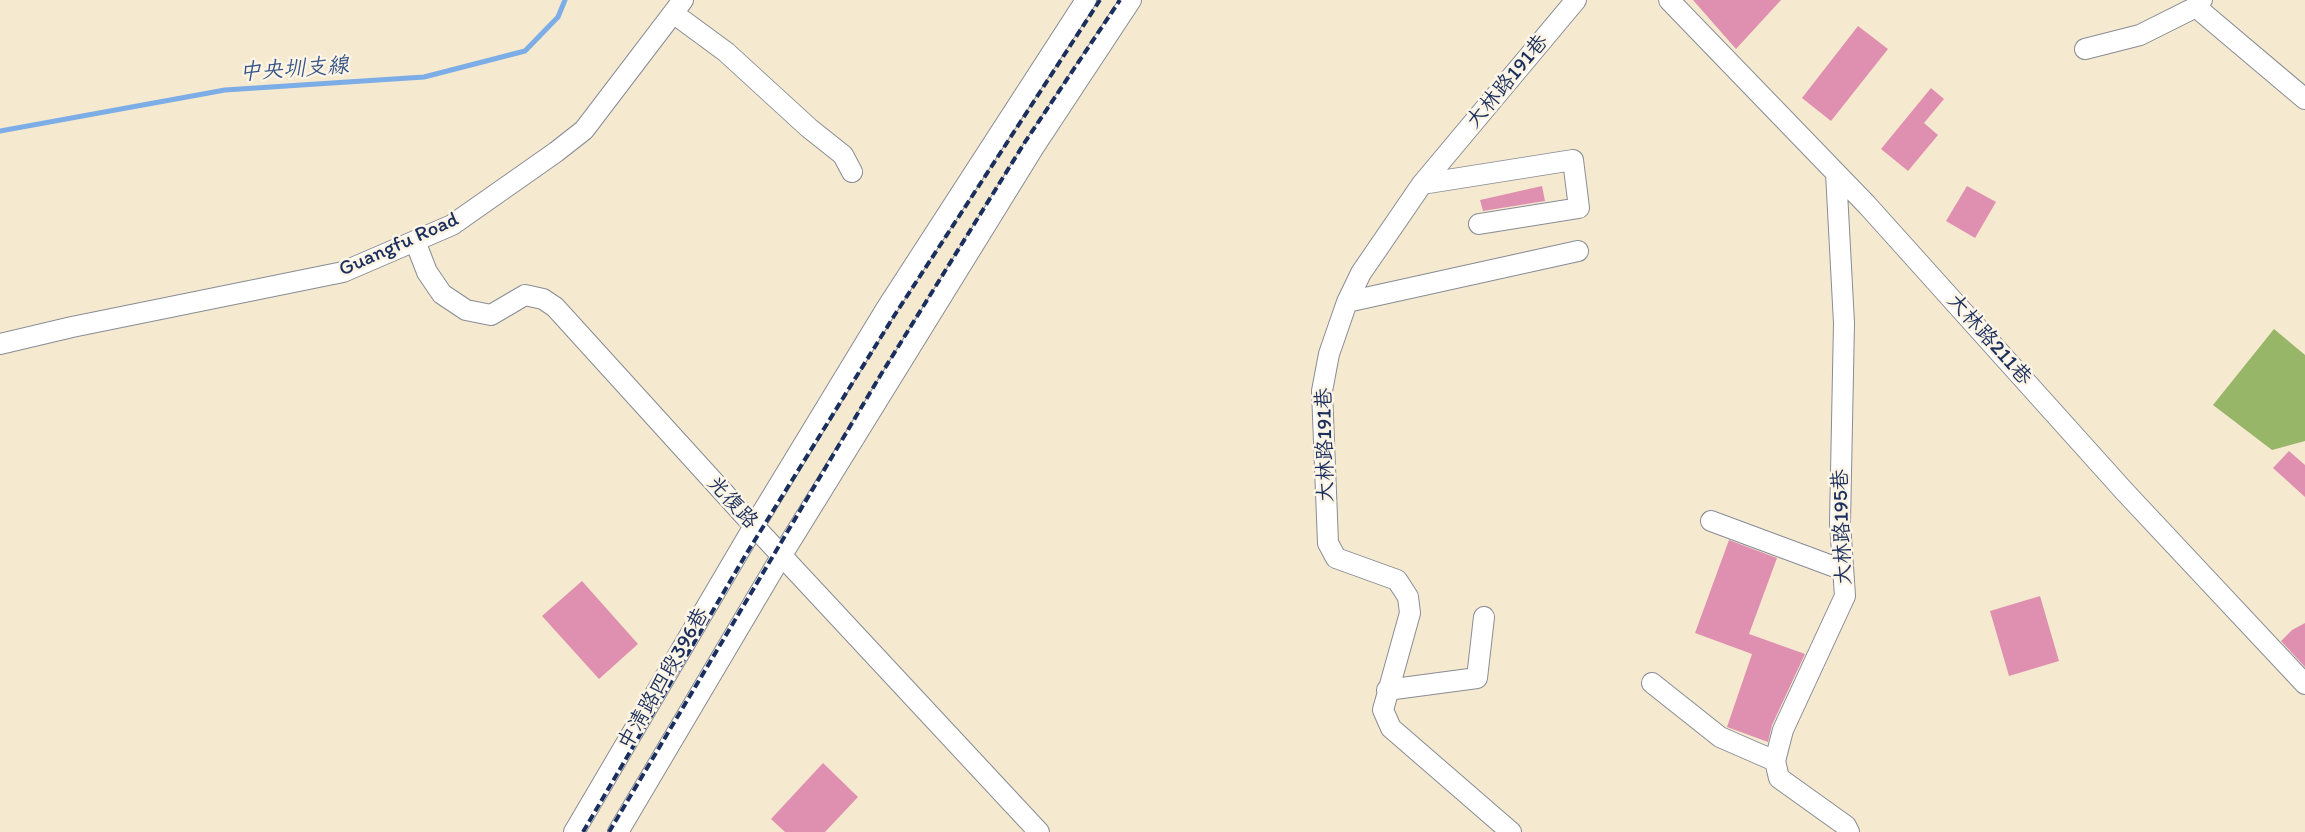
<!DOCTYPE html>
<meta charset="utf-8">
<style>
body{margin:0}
canvas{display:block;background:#f5e9cf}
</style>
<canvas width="2305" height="832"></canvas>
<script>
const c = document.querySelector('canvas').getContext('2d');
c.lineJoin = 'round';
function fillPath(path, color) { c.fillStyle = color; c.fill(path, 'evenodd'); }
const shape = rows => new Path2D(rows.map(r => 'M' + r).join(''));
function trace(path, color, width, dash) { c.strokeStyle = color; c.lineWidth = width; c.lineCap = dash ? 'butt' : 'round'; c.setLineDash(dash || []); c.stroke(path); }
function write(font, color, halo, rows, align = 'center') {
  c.font = font + ' Itim,"LXGW WenKai TC",sans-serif'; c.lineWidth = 5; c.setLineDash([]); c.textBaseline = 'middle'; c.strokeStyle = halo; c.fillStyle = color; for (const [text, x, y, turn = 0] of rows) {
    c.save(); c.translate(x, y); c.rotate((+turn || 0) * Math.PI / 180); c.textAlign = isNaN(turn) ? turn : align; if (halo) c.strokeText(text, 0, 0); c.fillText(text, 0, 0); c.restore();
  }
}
fillPath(shape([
 [2274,329,2305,355,2305,441,2272,450,2213,405]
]), '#97b668');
trace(shape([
 [0,131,225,90,424,77,525,51,558,17,565,0]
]), '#7dade7', 5);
fillPath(shape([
 [1693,0,1781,0,1736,49],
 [1858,26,1888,49,1831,121,1802,98],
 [1931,88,1944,99,1924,123,1938,135,1908,171,1881,149],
 [1542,186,1545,201,1483,211,1480,200],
 [1967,186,1996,202,1975,238,1946,221],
 [2289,451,2305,465,2305,497,2273,468],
 [1729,540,1777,558,1749,634,1805,654,1772,725,1768,742,1727,727,1752,654,1695,633],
 [582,581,638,644,599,679,542,616],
 [2040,596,2059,661,2009,676,1990,611],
 [2305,623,2305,667,2281,641,2292,630],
 [823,763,858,797,825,832,785,832,771,819]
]), '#df90b0');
const minor = shape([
 [1669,0,1867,205,2125,492,2305,684],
 [2202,0,2196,7,2305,99],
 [673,13,726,52,809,128,843,155,852,172],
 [2085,49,2140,35,2196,7],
 [1836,173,1844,323,1840,523,1845,596,1783,730,1775,761,1779,778,1846,826,1849,832],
 [1422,184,1573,160,1579,208,1479,224],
 [415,241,427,272,442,294,466,310,491,315,525,295,543,299,555,307,754,526,1039,832],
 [1347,302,1578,251],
 [0,344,72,327,343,272,452,225,556,152,584,130,683,0],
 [1711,521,1843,570],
 [1652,683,1720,737,1775,761],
 [1387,690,1477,678,1484,617],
 [574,832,754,526,886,309,1086,0],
 [618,832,782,555,1034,147,1131,0],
 [1511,832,1391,728,1383,710,1410,613,1408,597,1397,580,1336,558,1328,543,1322,391,1329,354,1347,302,1361,273,1422,184,1576,0]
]);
trace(minor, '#888c96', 22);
trace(minor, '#fff', 20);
trace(shape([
 [583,832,745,556,894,316,1100,0],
 [609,832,880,376,1025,142,1120,0]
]), '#1b2f5e', 4, [8, 4]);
write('21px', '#1b2f5e', '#fcf5e5', [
 ["大林路191巷",1508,82,-50],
 ["Guangfu Road",399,245,-24],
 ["大林路211巷",1989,340,48],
 ["大林路191巷",1326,445,-91],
 ["光復路",732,503,47],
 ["大林路195巷",1843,527,-92],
 ["中清路四段396巷",664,679,-60]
]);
write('italic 22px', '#385587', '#fcf5e5', [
 ["中央圳支線",294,70,-4]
]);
</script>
